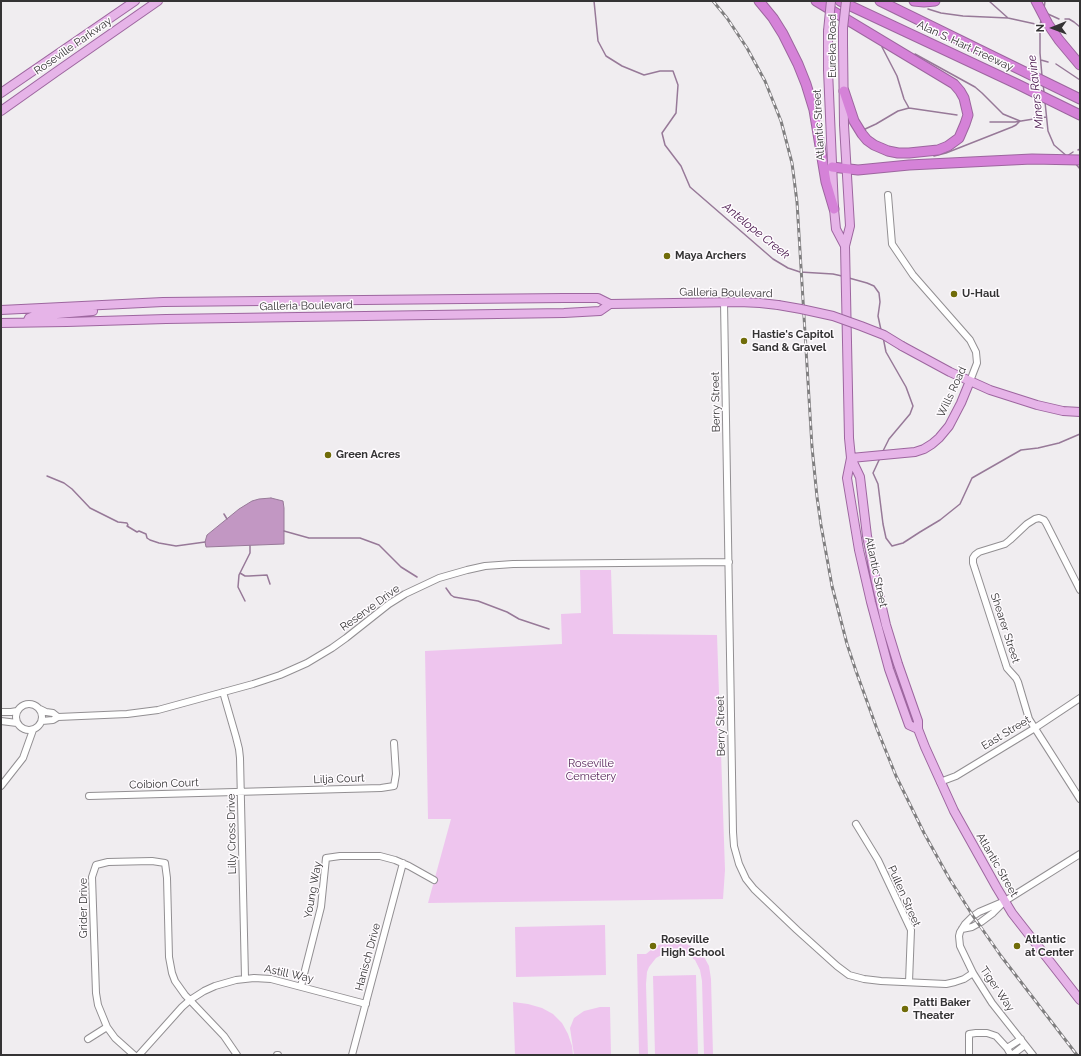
<!DOCTYPE html>
<style>
body{margin:0}
#map{position:relative;width:1081px;height:1056px;overflow:hidden;background:#f0edf0;font-family:Raleway,sans-serif}
canvas{display:block}
.frame{position:absolute;inset:0;border:2px solid #343334;pointer-events:none}
.north{position:absolute;left:1033px;top:8px;width:40px;height:40px;-webkit-text-stroke:3px #fefbfe;paint-order:stroke;rotate:269deg;font-size:11px;font-weight:700;line-height:16px;text-align:center;color:#343334}
.north::after{content:'';display:block;margin:auto;width:14px;height:18px;background:#343334;clip-path:polygon(50% 0,100% 100%,50% 72%,0 100%)}
</style>
<div id="map">
<canvas width="1081" height="1056"></canvas>
<div class="frame"></div>
<div class="north">N</div>
</div>
<script>
const c = document.querySelector('canvas').getContext('2d');
c.lineJoin = 'round';
function fillPath(path, color) { c.fillStyle = color; c.fill(path, 'evenodd'); }
const shape = rows => new Path2D(rows.map(r => 'M' + r).join(''));
function trace(path, color, width, dash) { c.strokeStyle = color; c.lineWidth = width; c.lineCap = dash ? 'butt' : 'round'; c.setLineDash(dash || []); c.stroke(path); }
function write(font, color, halo, rows, align = 'center') {
  c.font = font + ' Raleway,sans-serif'; c.lineWidth = 3; c.setLineDash([]); c.textBaseline = 'middle'; c.strokeStyle = halo; c.fillStyle = color; for (const [text, x, y, turn = 0] of rows) {
    c.save(); c.translate(x, y); c.rotate((+turn || 0) * Math.PI / 180); c.textAlign = isNaN(turn) ? turn : align; if (halo) c.strokeText(text, 0, 0); c.fillText(text, 0, 0); c.restore();
  }
}
fillPath(shape([
 [580,570,611,570,613,634,717,635,725,870,723,899,428,903,451,819,428,819,425,651,562,644,561,614,581,613],
 [605,925,606,975,516,977,515,927],
 [668,942,681,942,693,947,703,955,709,966,711,979,713,1055,704,1055,702,981,700,970,695,960,691,957,686,954,676,951,665,953,656,958,649,967,647,972,646,984,648,1055,639,1055,637,954,646,954,656,946],
 [696,975,698,1055,655,1055,653,976],
 [513,1002,528,1004,542,1008,553,1014,562,1023,568,1034,572,1046,573,1055,515,1055],
 [600,1007,610,1007,611,1055,574,1055,570,1028,574,1018,584,1011]
]), '#eec5ee');
const water = shape([
 [271,498,283,501,284,508,284,544,206,547,205,542,207,535,239,509,252,501,259,499,271,498]
]);
fillPath(water, '#c297c3');
trace(water, '#977998', 1);
trace(shape([
 [594,1,598,41,606,56,622,66,644,75,660,71,673,71,678,85,676,113,662,133,665,145,681,166,690,187,773,259,788,268,800,272,833,274,842,276],
 [989,1,1008,18,1040,25],
 [928,9,941,13,963,16,1008,18],
 [1044,9,1045,1],
 [1048,14,1059,19],
 [1065,19,1069,19,1074,22,1080,27],
 [1041,20,1040,25,1040,53,1042,76],
 [882,47,897,76,904,99,909,108,957,115],
 [915,54,975,87,982,93,1003,114,1020,121,1016,125,1012,127,946,153,934,156],
 [1041,60,1048,62],
 [1056,64,1080,80],
 [1043,84,1044,92],
 [1045,102,1048,131,1054,145,1068,157],
 [990,122,1015,122,1046,117],
 [863,130,876,124,898,111,909,108],
 [1078,150,1080,149],
 [1067,156,1073,152],
 [1075,163,1080,169],
 [849,278,867,283,874,286,879,293,880,302,878,316,881,330],
 [883,337,886,352,906,387,913,406,910,414,889,439,883,451],
 [880,458,873,473,878,484,883,524,886,538,892,546,903,543,920,532,940,520,960,504,972,478,1021,450,1038,448,1059,443,1080,434],
 [47,476,64,483,72,489,90,508,118,522,127,523,128,525,127,526,137,532,139,531,146,534,147,538,150,540,159,543,176,546,205,542],
 [224,514,227,519],
 [284,531,309,538,360,538,379,545,401,567,417,577],
 [240,573,245,576,249,576,267,575,270,584],
 [446,588,451,595,454,597,478,601,507,612,519,619,549,629],
 [245,601,238,587,239,575,250,553,250,546]
]), '#977998', 1.5);
const minor = shape([
 [888,195,892,244,913,275,970,340,976,352,977,363,970,381],
 [724,302,733,832,734,846,739,864,746,879,754,889,797,930,837,966,849,975,864,979,881,981,946,984,955,982,964,979,973,973],
 [1080,590,1046,523,1044,520,1039,518,1035,519,1027,524,1010,540,1005,544,979,552,975,555,973,558,973,563,1007,668,1016,678,1018,682,1029,719,1080,799],
 [223,692,236,737,239,749,240,758,245,978],
 '16 717a13 13 0 1 1 26 0a13 13 0 1 1-26 0Z',
 [40,709,46,712,53,713,58,717],
 [1,712,11,712,17,711],
 [1,721,17,723],
 [42,721,53,720,58,717,127,714,158,710,253,684,280,675,307,663,332,648,346,638,389,604,405,594,439,578,467,570,485,566,513,564,729,562],
 [940,782,956,776,1035,728,1080,698],
 [1,786,23,758,33,730],
 [89,796,381,788,394,786,396,774,394,743],
 [856,824,878,860,911,930,909,982],
 [962,929,972,927,981,922,993,913,1004,902],
 [301,986,321,907,326,858,340,856,380,856,395,860,409,866,434,880],
 [88,1039,107,1027],
 [1007,1048,1021,1039],
 [134,1055,115,1038,107,1027,98,1005,96,993,92,877,96,865,108,862,152,861,165,863,167,878,169,957,172,973,175,981,185,995,224,1036,237,1055],
 [139,1055,182,1007,190,1000,204,991,215,986,236,980,254,978,271,979,366,1004],
 [277,1055,278,1055],
 [352,1055,403,863],
 [969,1055,969,1034,976,1033,987,1033,996,1036,1007,1048,1011,1055],
 [1012,1055,1025,1045],
 [1033,1055,992,1003,973,973,960,946,959,936,960,932,965,924,973,916,979,912,1005,901,1080,854]
]);
const major = shape([
 [828,31,828,70,834,209,836,229,845,246],
 [843,44,844,125,850,226,845,246,849,438,851,458,847,478,859,550,871,602,889,669,909,725,918,729],
 [1,93,135,1],
 [1,111,56,72,158,1],
 [1,310,163,302,564,298,598,298,610,304,739,302,760,303,778,305],
 [27,322,29,318,34,316,93,311],
 [1,323,67,322,166,319,564,313,600,311,610,304],
 [902,346,950,372,990,390,1037,405,1063,411,1080,412],
 [851,458,860,477,867,536,876,582,886,625,898,664,918,721,918,729,925,747,954,811,997,888,1012,913,1080,1000],
 [851,458,915,452,924,449,932,444,939,438,949,426,961,403,970,381]
]);
const highway = shape([
 [759,1,773,18,783,34,798,64,806,84,814,110,826,182,834,209],
 [816,1,954,84,960,91,964,98,968,115,965,124,959,138,948,146,938,150,909,153,898,153,888,151,874,145,867,140,862,134,854,121,844,91],
 [840,1,1017,84,1080,115],
 [880,1,1080,99],
 [914,1,924,2,935,1],
 [1036,1,1048,24,1059,40,1080,65],
 [832,167,858,170,909,165,1032,159,1080,160]
]);
trace(minor, '#928f92', 8);
trace(major, '#9d669f', 10);
trace(highway, '#9d669f', 11);
trace(minor, '#fff', 6);
trace(major, '#e6b4e8', 8);
trace(highway, '#d582d8', 9);
const rail = shape([
 [713,1,727,18,747,48,765,81,781,121,792,163,797,202,812,447,817,497,821,525,832,586,847,644,856,671,877,729,896,776,924,833,949,878,973,916,1001,956,1077,1055]
]);
trace(rail, '#807f80', 3);
trace(rail, '#fefbfe', 1.5, [4.5]);
const majorBridge = shape([
 [828,31,831,1],
 [843,44,843,28,846,1],
 [778,305,801,309,833,316,861,326,884,335,902,346]
]);
trace(majorBridge, '#9d669f', 10, []);
trace(majorBridge, '#e6b4e8', 8);
for (const [x, y, r, color] of [
 [667,256,4,"#706c09"],
 [954,294,4,"#706c09"],
 [744,341,4,"#706c09"],
 [328,455,4,"#706c09"],
 [653,946,4,"#706c09"],
 [1017,946,4,"#706c09"],
 [905,1009,4,"#706c09"]
]) { const dot = new Path2D(); dot.arc(x, y, r, 0, 2 * Math.PI); c.fillStyle = color; c.fill(dot); trace(dot, '#fefbfe', 1.5); }
write('11px', '#343334', '#fefbfe', [
 ["Roseville Parkway",73,46,-35],
 ["Eureka Road",833,46,-90],
 ["Alan S. Hart Freeway",965,46,25],
 ["Atlantic Street",819,125,-93],
 ["Galleria Boulevard",726,293,1],
 ["Galleria Boulevard",306,306,-1],
 ["Wills Road",952,392,-65],
 ["Berry Street",716,402,-91],
 ["Atlantic Street",876,572,78],
 ["Reserve Drive",370,608,-36],
 ["Shearer Street",1005,628,72],
 ["Berry Street",721,726,-91],
 ["East Street",1006,733,-31],
 ["Lilja Court",339,779,-2],
 ["Coibion Court",164,784,-2],
 ["Lilly Cross Drive",232,834,-91],
 ["Atlantic Street",997,865,60],
 ["Young Way",313,890,-80],
 ["Pullen Street",904,896,66],
 ["Grider Drive",84,908,-90],
 ["Hanisch Drive",368,957,-75],
 ["Astill Way",289,974,12],
 ["Tiger Way",997,989,56]
]);
write('bold 11px', '#343334', '#fefbfe', [
 ["Maya Archers",675,256],
 ["U-Haul",962,294],
 ["Hastie's Capitol",752,335],
 ["Sand & Gravel",752,348],
 ["Green Acres",336,455],
 ["Roseville",661,940],
 ["High School",661,953],
 ["Atlantic",1025,940],
 ["at Center",1025,953],
 ["Patti Baker",913,1003],
 ["Theater",913,1016]
], 'left');
write('11px', '#521f55', '#fefbfe', [
 ["Roseville",591,764],
 ["Cemetery",591,777]
]);
write('italic 12px', '#47144a', '#fefbfe', [
 ["Miners Ravine",1036,92,-96],
 ["Antelope Creek",756,231,39]
]);
</script>
